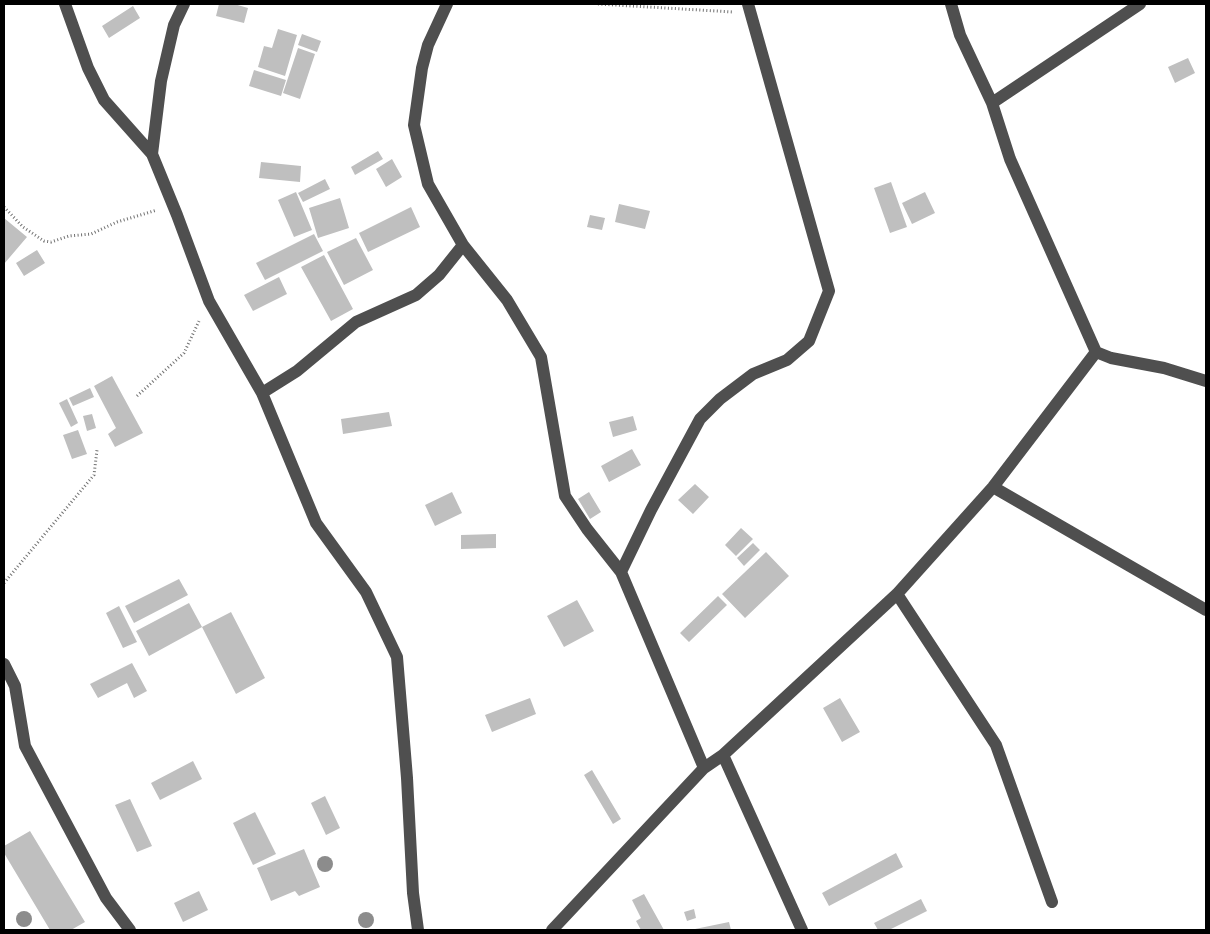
<!DOCTYPE html>
<style>
body{margin:0}
#map{position:relative;width:1210px;height:934px;overflow:hidden;background:#fff;font-family:"PT Sans",sans-serif}
canvas{display:block}
.frame{position:absolute;inset:0;border:5px solid #000;pointer-events:none}
</style>
<div id="map">
<canvas width="1210" height="934"></canvas>
<div class="frame"></div>
</div>
<script>
const c = document.querySelector('canvas').getContext('2d');
c.lineJoin = 'round';
function fillPath(path, color) { c.fillStyle = color; c.fill(path, 'evenodd'); }
const shape = rows => new Path2D(rows.map(r => 'M' + r).join(''));
function trace(path, color, width, dash) { c.strokeStyle = color; c.lineWidth = width; c.lineCap = dash ? 'butt' : 'round'; c.setLineDash(dash || []); c.stroke(path); }
fillPath(shape([
 [219,4,234,4,248,8,244,23,216,16],
 [133,6,140,18,109,38,102,26],
 [278,29,297,35,285,76,258,67,264,46,272,48],
 [302,34,321,41,317,52,298,45],
 [298,48,315,54,300,99,283,93],
 [1188,58,1195,73,1175,83,1168,67],
 [254,70,286,80,281,96,249,86],
 [378,151,383,159,355,175,351,167],
 [392,159,402,177,386,187,376,169],
 [261,162,301,166,300,182,259,178],
 [325,179,330,189,303,202,298,193],
 [891,182,907,227,890,233,874,188],
 [296,192,312,230,294,237,278,200],
 [925,192,935,213,912,224,902,203],
 [340,198,349,228,318,238,309,208],
 [619,204,650,211,645,229,615,222],
 [411,207,420,227,368,252,359,233],
 [590,215,605,218,602,230,587,227],
 [4,218,27,237,4,264],
 [314,234,323,251,265,280,256,263],
 [356,238,373,270,344,285,327,252],
 [37,250,45,263,24,276,16,263],
 [324,255,353,309,331,321,301,267],
 [279,277,287,294,253,311,244,295],
 [112,376,143,433,115,447,108,434,116,428,94,386],
 [90,388,94,397,73,406,69,398],
 [67,399,78,423,71,427,59,403],
 [389,412,392,426,343,434,341,419],
 [92,414,96,428,87,431,83,416],
 [633,416,637,430,613,437,609,422],
 [78,430,87,454,72,459,63,435],
 [632,449,641,465,609,482,601,466],
 [695,484,709,497,693,514,678,500],
 [452,492,462,513,435,526,425,505],
 [589,492,601,512,590,519,578,499],
 [741,528,753,539,736,556,725,545],
 [496,534,496,548,461,549,461,535],
 [753,543,760,550,744,566,737,558],
 [766,552,789,576,745,618,722,594],
 [179,579,188,595,134,623,125,606],
 [718,596,727,605,689,642,680,633],
 [577,600,594,631,564,647,547,616],
 [189,603,202,627,149,656,136,631],
 [119,606,137,642,123,648,106,613],
 [231,612,265,678,236,694,202,627],
 [132,663,147,691,134,698,127,683,98,698,90,684],
 [530,698,536,714,492,732,485,715],
 [840,698,860,732,842,742,823,708],
 [193,761,202,779,160,800,151,783],
 [592,770,621,819,613,824,584,775],
 [325,796,340,828,326,835,311,803],
 [130,799,152,846,137,852,115,805],
 [255,812,276,854,253,865,233,823],
 [30,831,85,922,71,930,50,930,4,853,4,846],
 [304,849,320,887,299,896,295,891,271,901,257,868],
 [896,853,903,867,829,906,822,893],
 [199,891,208,910,183,922,174,903],
 [644,894,664,930,648,930,647,929,641,930,636,921,641,918,632,900],
 [921,899,927,911,889,930,878,930,874,923],
 [694,909,696,918,687,921,684,912],
 [729,922,731,930,695,930,695,929]
]), '#bfbfbf');
trace(shape([
 [598,4,733,12],
 [4,207,23,227,44,241,51,242,69,236,91,234,117,222,157,210],
 [137,396,184,353,200,319],
 [4,583,94,475,97,450]
]), '#717171', 3, [1, 2.5]);
trace(shape([
 [65,4,88,68,104,100,152,154],
 [184,4,174,25,161,81,152,154,177,215,209,301,262,393,316,523,366,592,397,657,407,778,413,893,418,930],
 [447,4,428,45,422,68,414,125,428,184,463,245,507,300,541,357,565,496,587,529,621,572,704,768],
 [951,4,960,35,992,103,1010,159,1096,352,1111,358,1164,368,1206,381],
 [992,103,1140,4],
 [262,393,297,371,356,322,416,295,439,275,463,245],
 [993,487,1206,610],
 [621,572,651,510,700,419,720,399,753,374,787,360,809,341,829,291,748,4],
 [897,594,996,745,1052,902],
 [4,664,15,686,25,746,106,898,130,930],
 [723,755,802,930],
 [552,930,704,768,723,755,897,594,993,487,1096,352]
]), '#4f4f4f', 12);
c.fillStyle = '#8c8c8c';
for (const [x, y] of [
 [325,864],
 [24,919],
 [366,920]
]) { c.beginPath(); c.arc(x, y, 8, 0, 2 * Math.PI); c.fill(); }
</script>
